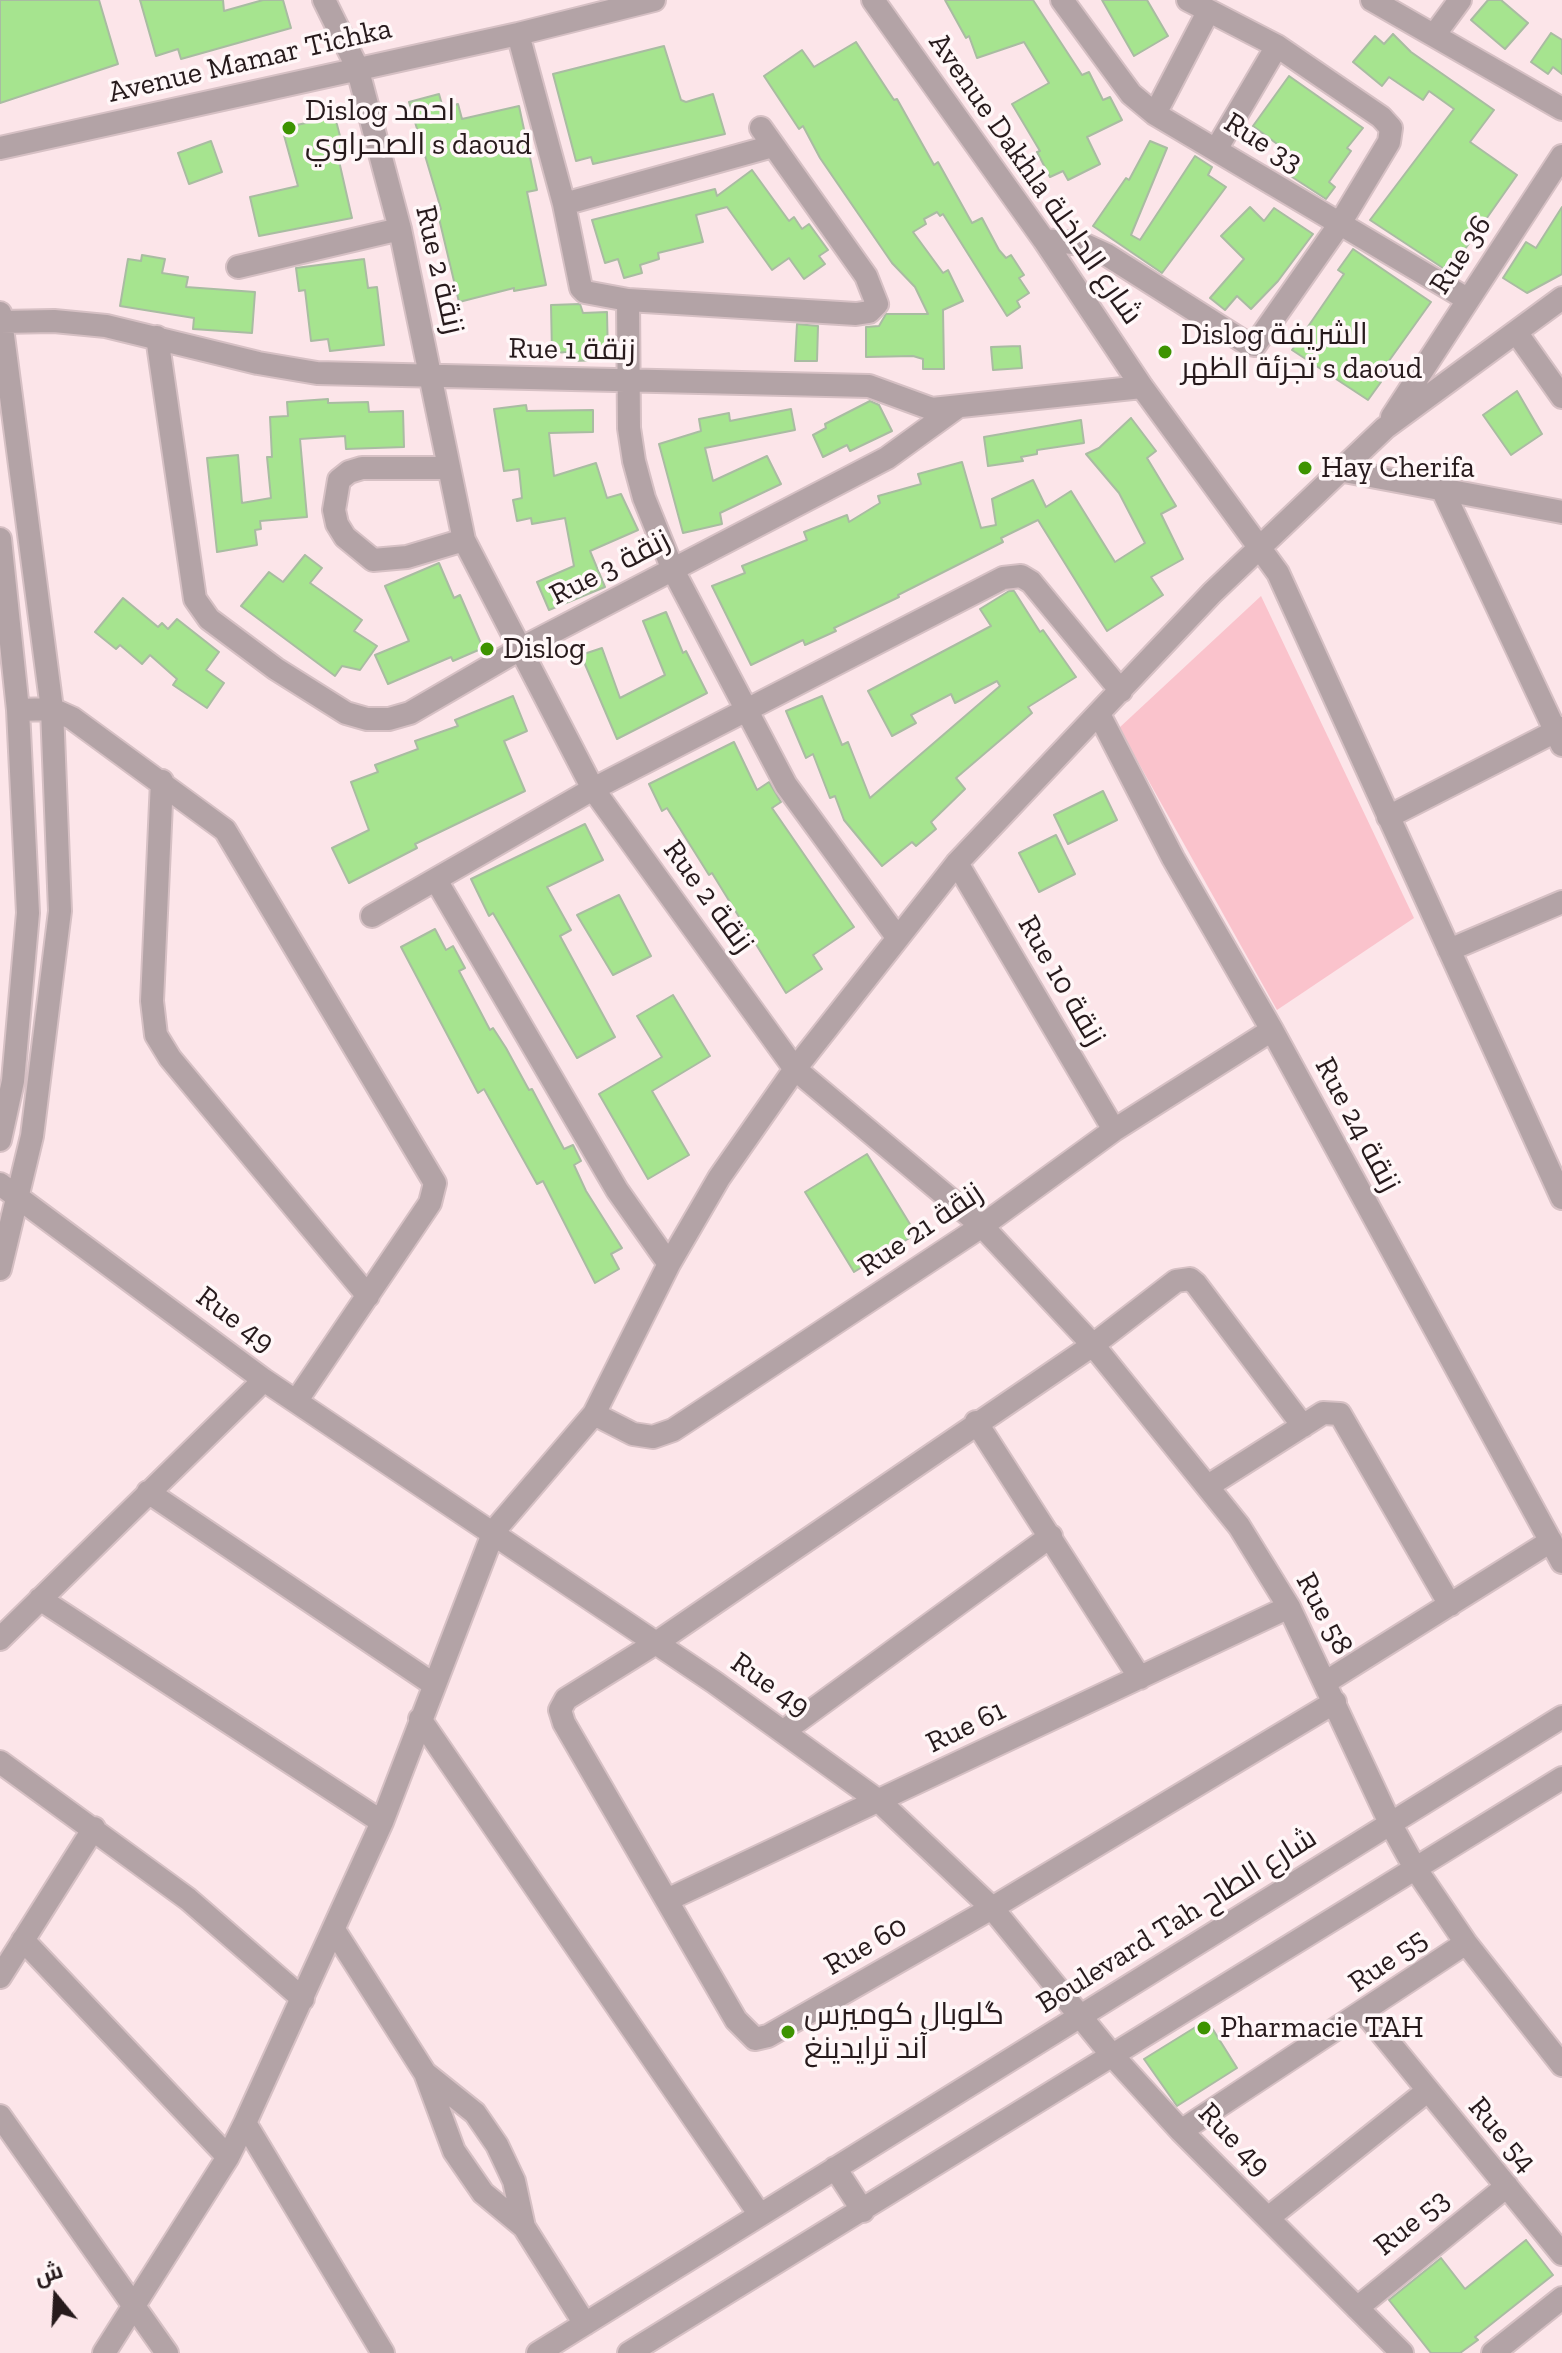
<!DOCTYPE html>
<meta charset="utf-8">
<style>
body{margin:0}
#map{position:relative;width:1562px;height:2353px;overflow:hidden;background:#fce5e9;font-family:"Zilla Slab",Cairo,serif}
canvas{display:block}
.north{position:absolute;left:16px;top:2257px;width:80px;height:80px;-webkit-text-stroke:6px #fff7f8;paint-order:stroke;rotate:342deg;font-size:22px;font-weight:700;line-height:32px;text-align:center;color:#271a1c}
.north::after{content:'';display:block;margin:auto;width:28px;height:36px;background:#271a1c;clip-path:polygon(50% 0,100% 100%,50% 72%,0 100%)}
</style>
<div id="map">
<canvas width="1562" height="2353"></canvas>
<div class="north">ش</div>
</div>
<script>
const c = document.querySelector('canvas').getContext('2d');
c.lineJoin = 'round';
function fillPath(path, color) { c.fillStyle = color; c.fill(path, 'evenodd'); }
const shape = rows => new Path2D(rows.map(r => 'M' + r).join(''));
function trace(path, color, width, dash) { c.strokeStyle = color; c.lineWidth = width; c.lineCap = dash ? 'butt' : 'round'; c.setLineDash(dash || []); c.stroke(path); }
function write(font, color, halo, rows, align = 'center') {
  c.font = font + ' "Zilla Slab",Cairo,serif'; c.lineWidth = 7; c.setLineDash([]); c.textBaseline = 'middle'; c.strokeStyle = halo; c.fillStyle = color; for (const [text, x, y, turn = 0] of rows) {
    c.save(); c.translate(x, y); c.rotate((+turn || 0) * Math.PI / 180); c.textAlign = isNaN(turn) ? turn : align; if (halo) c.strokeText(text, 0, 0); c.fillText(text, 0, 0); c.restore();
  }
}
fillPath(shape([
 [1261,596,1414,918,1277,1010,1119,728]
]), '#fac3cc');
const building = shape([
 [0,0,99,0,118,64,0,103,0,0],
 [140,0,223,0,224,11,263,0,283,0,291,28,181,59,178,49,156,56,140,0],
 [945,0,1033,0,1082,75,1089,72,1103,100,1110,97,1122,120,1087,137,1100,164,1068,180,1063,171,1050,177,1037,152,1040,151,1012,104,1049,83,1024,42,977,58,969,36,966,38,945,0],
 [1102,0,1147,0,1168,36,1134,56,1102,0],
 [1488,0,1501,0,1528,23,1505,49,1471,20,1488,0],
 [1551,33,1562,40,1562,74,1553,67,1548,74,1531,62,1551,33],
 [1393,34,1411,52,1494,110,1470,142,1517,175,1449,272,1370,220,1454,109,1429,91,1423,100,1389,77,1382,86,1353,62,1375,36,1384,44,1393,34],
 [856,42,894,100,897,99,934,165,938,162,972,223,982,218,999,250,1006,258,1011,255,1024,275,1019,278,1029,293,1017,301,1020,307,1007,316,943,214,940,216,937,212,924,219,926,224,913,232,943,273,948,270,963,301,943,310,944,369,923,369,923,359,913,356,866,357,866,327,879,326,886,314,928,314,915,287,892,263,820,158,803,126,799,129,764,76,802,50,814,67,856,42],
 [664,46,681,100,686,102,713,94,725,134,593,164,591,157,576,161,553,74,664,46],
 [1289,76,1363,128,1347,148,1351,151,1329,182,1335,187,1326,199,1289,175,1300,161,1253,126,1289,76],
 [439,94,443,108,458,104,462,119,519,106,537,190,527,192,546,285,514,291,514,288,459,302,437,210,441,209,409,102,439,94],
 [335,117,346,159,339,161,352,218,259,236,250,197,298,186,282,128,335,117],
 [211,141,222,172,189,184,178,153,211,141],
 [1150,141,1167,148,1131,235,1140,240,1195,156,1212,167,1208,175,1226,187,1162,273,1093,226,1126,178,1129,180,1150,141],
 [752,170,789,221,794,217,802,229,809,224,828,250,819,256,825,264,804,279,789,258,772,270,727,207,696,215,703,242,658,253,659,259,640,265,642,273,624,278,618,259,605,263,592,220,715,189,717,196,752,170],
 [1250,207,1264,221,1274,208,1313,234,1278,281,1251,309,1237,296,1225,310,1210,298,1244,259,1221,236,1250,207],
 [1562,207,1562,274,1527,293,1503,278,1526,242,1536,248,1562,207],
 [1353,249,1431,302,1376,379,1381,382,1368,400,1292,350,1344,274,1338,270,1353,249],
 [142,255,165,259,162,273,188,277,186,287,255,292,252,333,193,329,194,318,120,306,128,259,141,261,142,255],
 [364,259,368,288,377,287,384,345,330,351,328,339,311,341,305,290,299,291,296,268,364,259],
 [551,305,580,304,583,313,607,312,608,360,570,361,570,352,552,353,551,305],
 [797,324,818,326,817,361,795,361,797,324],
 [1020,346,1022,368,993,370,991,347,1020,346],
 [1517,391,1542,434,1511,455,1483,415,1517,391],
 [328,399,328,403,368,402,369,412,403,411,404,447,346,449,345,436,300,439,307,517,260,521,261,529,255,530,257,545,217,552,207,458,238,455,242,503,271,498,267,457,272,457,270,417,288,416,287,402,328,399],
 [870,401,879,405,892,431,850,451,847,445,823,457,813,435,826,428,825,424,870,401],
 [526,405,527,411,593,410,593,432,549,433,554,476,596,463,607,498,621,494,638,530,590,551,605,587,549,610,537,582,574,566,565,518,532,524,531,518,517,521,513,500,522,498,519,469,504,471,494,409,526,405],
 [791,409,795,430,705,448,713,481,767,456,781,484,720,513,722,524,683,533,659,444,701,431,699,419,729,413,730,421,791,409],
 [1131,418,1156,451,1147,458,1176,506,1161,514,1183,559,1151,577,1163,595,1107,631,1038,520,1001,538,1003,542,898,595,899,597,834,628,836,631,805,645,803,640,751,665,712,586,745,573,742,566,807,540,804,532,847,515,849,522,880,503,878,496,921,484,918,474,962,462,981,528,996,525,992,499,1033,480,1046,507,1071,491,1115,562,1145,543,1119,493,1086,454,1099,448,1131,418],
 [1081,420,1084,443,1037,450,1037,454,1021,457,1023,461,988,466,984,437,1081,420],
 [305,555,322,568,310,583,362,620,354,631,377,646,360,670,342,666,335,676,241,606,269,572,283,582,305,555],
 [439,563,454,598,460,595,483,648,453,661,451,657,388,684,375,655,409,641,385,586,439,563],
 [1009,591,1014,591,1040,632,1043,630,1076,677,1028,707,1032,713,956,778,965,789,931,822,936,829,916,846,912,842,882,866,844,820,835,796,830,798,813,754,806,758,786,711,822,696,842,745,848,742,870,798,1000,686,997,681,955,703,951,694,911,715,916,723,892,736,868,691,991,626,980,609,1009,591],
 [123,598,158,627,162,623,168,629,177,619,219,652,206,670,224,683,207,708,173,685,177,679,150,655,142,664,120,645,116,649,95,632,123,598],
 [666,612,683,653,686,651,707,693,617,739,581,655,602,648,620,698,665,675,643,621,666,612],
 [513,696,527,731,504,741,525,791,415,844,417,848,349,883,332,848,369,830,351,782,378,772,375,765,418,749,415,741,458,726,455,720,513,696],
 [734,742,757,790,769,782,781,802,772,808,854,927,813,955,822,969,786,993,712,873,709,875,667,808,662,811,649,784,734,742],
 [1103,791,1117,820,1068,844,1054,815,1103,791],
 [585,824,603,860,547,887,571,930,560,936,615,1037,577,1058,493,913,489,916,471,879,585,824],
 [1056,835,1075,874,1039,892,1019,853,1056,835],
 [619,895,651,956,613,975,577,915,619,895],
 [435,929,446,950,453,946,465,968,459,971,490,1030,493,1028,506,1048,529,1090,532,1089,564,1149,573,1145,581,1161,574,1165,586,1191,622,1248,611,1254,619,1269,595,1283,543,1181,537,1184,484,1089,478,1093,401,947,435,929],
 [673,995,710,1056,652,1091,689,1155,648,1179,599,1094,662,1057,637,1016,673,995],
 [867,1154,916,1234,854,1272,805,1192,867,1154],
 [1207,2020,1237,2068,1177,2106,1144,2059,1207,2020],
 [1526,2240,1553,2275,1475,2337,1478,2340,1460,2353,1431,2353,1389,2300,1441,2258,1465,2289,1526,2240]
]);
fillPath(building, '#a6e48f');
trace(building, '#a9bca2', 2);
const minor = shape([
 [324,0,357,67,400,229,464,540,593,789,795,1069,982,1226,1093,1345,1239,1526,1289,1607,1390,1823,1415,1868,1466,1943,1562,2065],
 [873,0,1044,240,1142,387,1278,573,1562,1198],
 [1062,0,1131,94,1155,114,1467,299],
 [1372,0,1562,109],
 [518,34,564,204,581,288,585,292,628,300,629,428,634,461,644,498,673,570,786,785,897,937],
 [1435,34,1460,0],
 [1155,114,1208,12],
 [0,148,518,34,654,0],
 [1217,148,1277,46],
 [564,204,773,146],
 [1044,240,1083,244,1107,255,1246,343,1255,345,1339,225,1389,142,1391,128,1381,117,1277,46,1188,0],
 [238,267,400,229],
 [628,300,856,314,869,312,877,304,866,276,761,128],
 [0,313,52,709,60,911,32,1136,0,1269],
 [1,322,54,321,106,326,258,363,317,373,869,386,932,409,1142,387],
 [1516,332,1562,397],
 [157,337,195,599,209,619,276,669,346,713,367,719,389,719,410,713,520,649,887,458,956,408],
 [1392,417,1562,156],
 [449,468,362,468,349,472,339,480,334,510,337,524,345,537,373,560,407,557,464,540],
 [1339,470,1562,512],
 [1442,489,1562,745],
 [0,539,18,710,28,913,13,1081,0,1140],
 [18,710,52,709,72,718,225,830,435,1183,430,1203,297,1400],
 [1100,716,1173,858,1272,1030,1562,1562],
 [162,781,152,1001,156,1035,170,1058,368,1296],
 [1388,817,1562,728],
 [957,863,1114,1130],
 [436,880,617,1190,669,1264],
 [372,916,593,789,1003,578,1021,576,1031,582,1121,691],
 [1449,950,1562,902],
 [0,1184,264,1380,714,1682,880,1802,992,1908,1111,2054,1181,2131,1402,2353],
 [594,1414,633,1434,653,1437,673,1430,982,1226,1114,1130,1272,1030],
 [976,1422,1140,1678],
 [1303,1426,1196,1284,1190,1279,1176,1281,1093,1345,656,1643,566,1699,560,1710,564,1723,736,2020,755,2039,768,2036,992,1908,1335,1702],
 [1208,1486,1323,1413,1340,1414,1450,1605],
 [148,1492,433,1684],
 [40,1599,382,1822],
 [0,1639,264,1380],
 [1326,1682,1551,1541],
 [420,1719,760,2215],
 [784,1731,1051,1536],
 [0,1762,188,1899,303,1999],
 [667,1900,1289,1607],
 [334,1930,425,2073,454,2151,483,2193,524,2227,585,2324],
 [23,1940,228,2157],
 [0,1977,94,1828],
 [1365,2013,1562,2254],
 [425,2073,475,2113,497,2145,514,2181,524,2227],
 [0,2116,167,2353],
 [245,2123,383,2353],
 [1181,2131,1466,1943],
 [835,2168,863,2211],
 [1268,2218,1426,2092],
 [1357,2308,1507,2186],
 [104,2353,228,2157,245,2123,382,1822,494,1531,594,1414,669,1264,719,1178,795,1069,957,863,1212,593,1385,428,1562,298],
 [538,2353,1562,1717],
 [629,2353,1562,1778],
 [1493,2353,1562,2298]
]);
trace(minor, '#d6c0c4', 26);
trace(minor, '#b3a3a6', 22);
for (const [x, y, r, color] of [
 [289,128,8,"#3d9300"],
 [1165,352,8,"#3d9300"],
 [1305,468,8,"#3d9300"],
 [487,649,8,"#3d9300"],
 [1204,2028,8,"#3d9300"],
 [788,2032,8,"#3d9300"]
]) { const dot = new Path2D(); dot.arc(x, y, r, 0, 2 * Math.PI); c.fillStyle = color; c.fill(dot); trace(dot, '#fff7f8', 3); }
write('30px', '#271a1c', '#fff7f8', [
 ["Avenue Mamar Tichka",250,61,-13],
 ["Rue 33",1263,143,32],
 ["Avenue Dakhla شارع الداخلة",1035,179,55],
 ["Rue 36",1461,255,-57],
 ["Rue 2 زنقة",439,270,77],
 ["Rue 1 زنقة",572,350,1],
 ["Rue 3 زنقة",610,568,-27],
 ["Rue 2 زنقة",708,897,54],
 ["Rue 10 زنقة",1061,981,60],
 ["Rue 24 زنقة",1357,1125,62],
 ["Rue 21 زنقة",921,1230,-34],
 ["Rue 49",235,1320,37],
 ["Rue 58",1324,1614,62],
 ["Rue 49",770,1685,35],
 ["Rue 61",966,1727,-26],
 ["Boulevard Tah شارع الطاح",1177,1921,-32],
 ["Rue 60",866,1946,-30],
 ["Rue 55",1388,1961,-35],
 ["Rue 54",1502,2135,50],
 ["Rue 49",1234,2140,46],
 ["Rue 53",1412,2223,-39]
]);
write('30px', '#271a1c', '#fff7f8', [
 ["Dislog احمد",305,111],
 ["الصحراوي s daoud",305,145],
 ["Dislog الشريفة",1181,335],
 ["تجزئة الظهر s daoud",1181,369],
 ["Hay Cherifa",1321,468],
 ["Dislog",503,649],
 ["گلوبال كوميرس",804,2015],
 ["آند ترايدينغ",804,2049],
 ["Pharmacie TAH",1220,2028]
], 'left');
</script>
